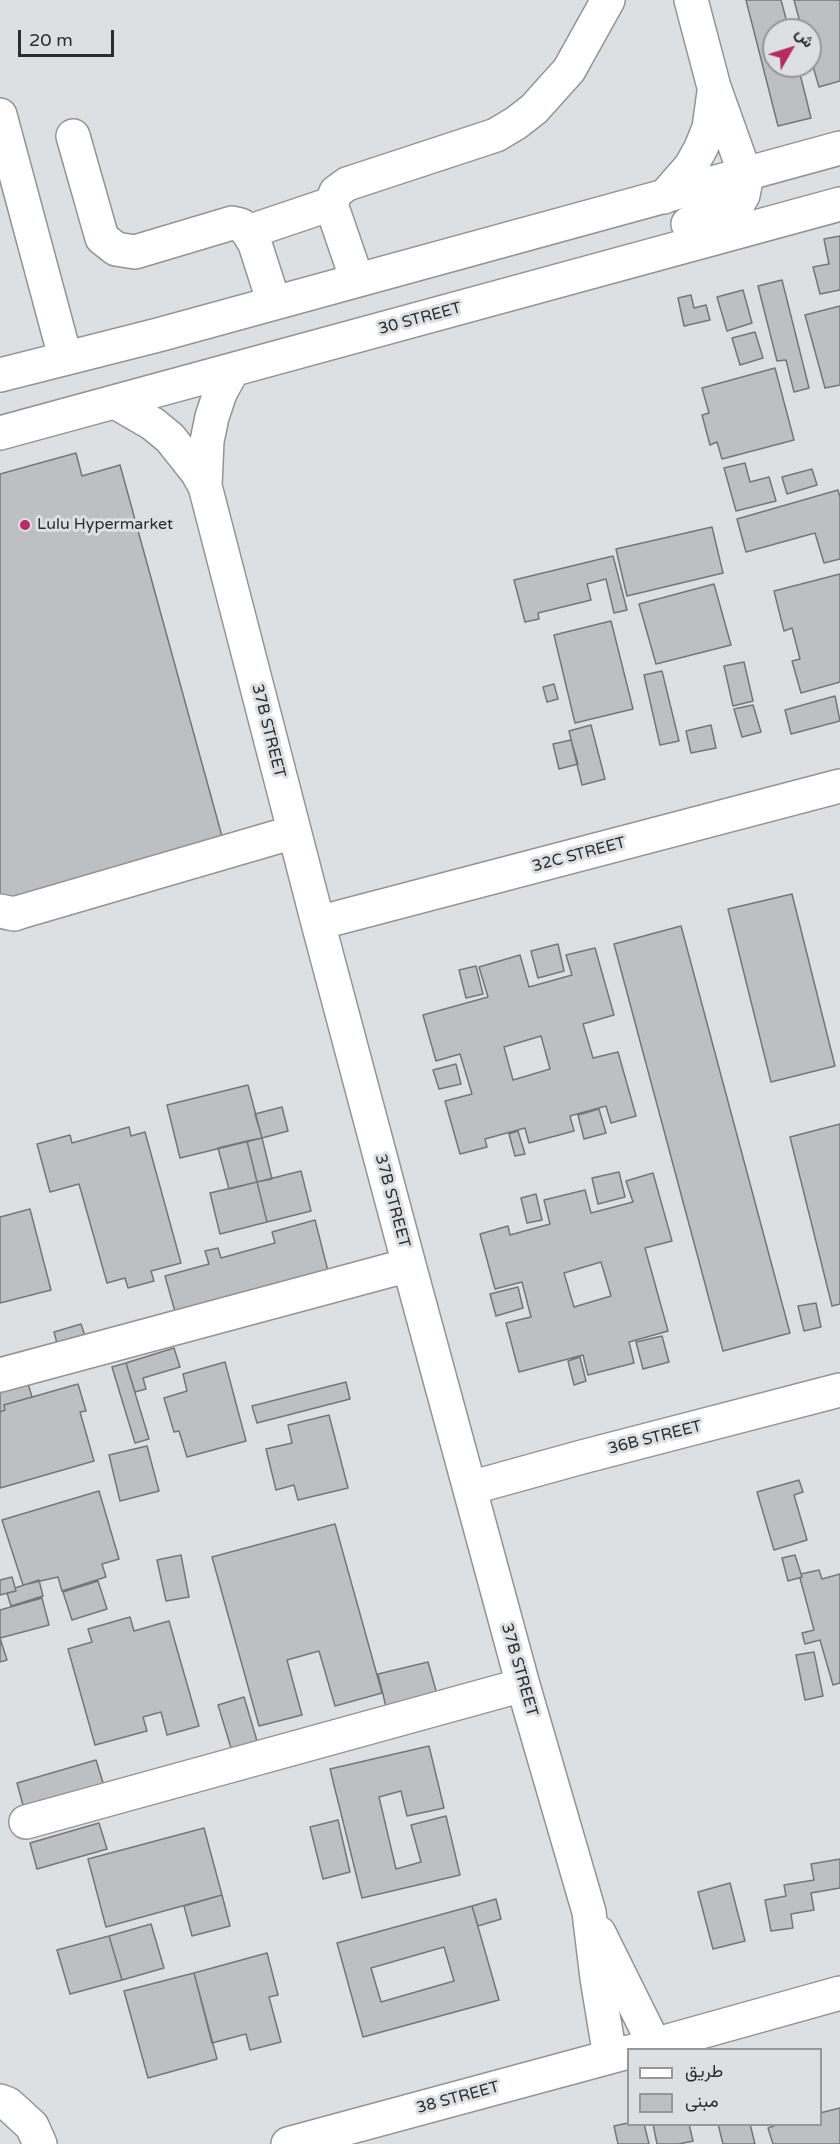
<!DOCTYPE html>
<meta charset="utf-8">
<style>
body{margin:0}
#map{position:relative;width:840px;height:2144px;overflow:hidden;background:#dce0e3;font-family:"Varela Round",Vazirmatn,sans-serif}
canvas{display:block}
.legend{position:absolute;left:627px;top:2048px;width:195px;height:78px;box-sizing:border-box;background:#dce0e3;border:2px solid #95989a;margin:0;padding:8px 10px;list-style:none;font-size:18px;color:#2b2c2d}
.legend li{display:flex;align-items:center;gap:12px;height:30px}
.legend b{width:30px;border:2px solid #95989a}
.north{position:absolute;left:762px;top:18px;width:60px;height:60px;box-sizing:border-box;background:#dce0e3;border:2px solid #95989a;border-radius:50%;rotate:51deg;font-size:16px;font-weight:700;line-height:24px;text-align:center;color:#2b2c2d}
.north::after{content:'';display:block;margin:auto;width:21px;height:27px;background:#b72b64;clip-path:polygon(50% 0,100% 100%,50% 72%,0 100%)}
.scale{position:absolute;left:18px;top:30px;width:96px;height:27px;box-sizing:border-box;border:3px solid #2b2c2d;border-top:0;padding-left:8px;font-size:18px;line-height:21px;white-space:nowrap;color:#2b2c2d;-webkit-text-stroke:4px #dce0e3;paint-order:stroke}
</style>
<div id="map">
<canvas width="840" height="2144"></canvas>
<ul class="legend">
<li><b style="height:8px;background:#fff"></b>طريق</li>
<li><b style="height:16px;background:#bdc0c3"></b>مبنى</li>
</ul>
<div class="north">ش</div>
<div class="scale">20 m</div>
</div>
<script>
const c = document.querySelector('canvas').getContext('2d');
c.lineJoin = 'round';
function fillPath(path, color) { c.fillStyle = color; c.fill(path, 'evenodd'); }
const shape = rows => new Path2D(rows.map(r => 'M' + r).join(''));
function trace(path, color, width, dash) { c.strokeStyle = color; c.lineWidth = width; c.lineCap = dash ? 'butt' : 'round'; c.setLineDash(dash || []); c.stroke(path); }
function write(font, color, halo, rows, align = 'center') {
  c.font = font + ' "Varela Round",sans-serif'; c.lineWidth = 6; c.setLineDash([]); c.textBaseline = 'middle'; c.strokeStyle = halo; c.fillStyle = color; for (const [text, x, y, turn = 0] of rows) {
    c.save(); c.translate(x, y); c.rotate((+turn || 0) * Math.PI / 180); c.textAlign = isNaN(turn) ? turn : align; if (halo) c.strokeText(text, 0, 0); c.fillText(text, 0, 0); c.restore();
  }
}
const building = shape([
 [746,0,781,0,789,30,774,30,774,66,798,66,811,118,778,126,746,0],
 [794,0,840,0,840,81,819,87,810,56,810,30,802,30,794,0],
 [840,236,840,290,820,294,813,267,829,264,824,239,840,236],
 [782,280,809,388,794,392,786,360,777,361,758,286,782,280],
 [743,290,752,323,727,331,717,297,743,290],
 [691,295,694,308,706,305,710,320,684,326,678,298,691,295],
 [840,306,840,385,825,388,805,315,840,306],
 [755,332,763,358,740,365,732,338,755,332],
 [775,368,794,440,722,459,717,442,710,445,702,415,709,413,702,388,775,368],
 [76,453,82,476,120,465,223,840,0,900,0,474,76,453],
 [745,463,750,482,769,477,776,501,736,511,724,468,745,463],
 [812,469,817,485,787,494,782,477,812,469],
 [838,490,840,497,840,559,824,563,815,533,746,552,737,519,838,490],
 [712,527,723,573,627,596,616,549,712,527],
 [613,556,627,610,614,613,606,579,587,584,591,600,538,613,539,619,525,622,514,580,613,556],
 [840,574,840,682,801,693,792,661,800,659,792,628,784,631,774,591,840,574],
 [714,584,731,645,656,664,639,604,714,584],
 [611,621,633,709,575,723,554,635,611,621],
 [744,662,753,701,733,706,724,666,744,662],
 [662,671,679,741,660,745,644,675,662,671],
 [554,684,558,699,547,702,543,687,554,684],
 [835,696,840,721,791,734,785,710,835,696],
 [753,705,761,732,742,737,734,709,753,705],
 [591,725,605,779,582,785,569,731,591,725],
 [711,725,716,748,691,753,686,731,711,725],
 [571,740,578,764,559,769,553,744,571,740],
 [792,894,835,1066,771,1082,728,909,792,894],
 [681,926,790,1333,723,1351,614,944,681,926],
 [558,944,564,971,538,978,531,951,558,944],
 [595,948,614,1015,583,1024,593,1058,618,1052,636,1116,611,1123,606,1106,570,1116,574,1131,529,1143,525,1128,485,1139,487,1147,460,1154,445,1101,472,1094,460,1054,436,1061,423,1015,488,997,479,967,520,955,529,987,572,975,566,955,595,948],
 [541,1036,550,1069,513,1080,504,1047,541,1036],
 [476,966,483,994,466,998,459,970,476,966],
 [456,1064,461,1084,439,1089,433,1070,456,1064],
 [248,1085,262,1138,180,1158,167,1105,248,1085],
 [282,1107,288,1131,262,1138,255,1114,282,1107],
 [599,1109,606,1133,584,1139,578,1115,599,1109],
 [840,1124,840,1304,832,1306,790,1137,840,1124],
 [129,1127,131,1136,145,1132,181,1263,151,1271,154,1281,128,1288,125,1278,107,1283,79,1184,50,1192,37,1144,70,1135,72,1143,129,1127],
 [518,1131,525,1154,515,1156,509,1134,518,1131],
 [262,1138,272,1179,257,1182,247,1141,262,1138],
 [247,1141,257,1182,229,1189,218,1148,247,1141],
 [301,1171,311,1211,267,1222,257,1182,301,1171],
 [619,1172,625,1197,598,1204,592,1178,619,1172],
 [653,1173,672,1241,645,1248,668,1331,629,1342,634,1363,588,1375,583,1355,519,1372,506,1323,531,1317,522,1282,495,1289,480,1234,508,1226,510,1235,550,1224,544,1200,585,1190,591,1213,633,1202,626,1181,653,1173],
 [601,1262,611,1296,574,1307,564,1273,601,1262],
 [257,1182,267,1222,220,1234,210,1193,257,1182],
 [536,1194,542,1220,527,1223,521,1198,536,1194],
 [30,1209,51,1290,0,1303,0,1217,30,1209],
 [315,1220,329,1275,176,1315,165,1276,209,1264,205,1251,218,1248,221,1258,275,1243,272,1232,315,1220],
 [518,1287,523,1308,496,1316,490,1294,518,1287],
 [816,1303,821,1327,804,1331,798,1306,816,1303],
 [81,1324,86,1339,58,1347,54,1332,81,1324],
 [662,1336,669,1362,643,1369,636,1342,662,1336],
 [174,1348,180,1367,143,1378,146,1389,135,1392,126,1363,174,1348],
 [580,1357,586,1381,574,1385,568,1361,580,1357],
 [225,1362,246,1441,187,1457,179,1431,174,1432,164,1398,187,1391,183,1374,225,1362],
 [126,1363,149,1439,135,1443,112,1367,126,1363],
 [27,1380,32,1397,4,1405,5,1410,0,1412,0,1387,27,1380],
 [346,1382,350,1399,257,1423,252,1406,346,1382],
 [78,1384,86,1411,80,1412,94,1461,0,1488,0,1412,5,1410,4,1405,78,1384],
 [329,1415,348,1488,298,1500,294,1485,276,1490,266,1449,292,1443,288,1425,329,1415],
 [147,1446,159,1491,120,1501,109,1455,147,1446],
 [799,1480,803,1492,794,1495,807,1540,774,1550,757,1492,799,1480],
 [99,1491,119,1559,102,1564,106,1577,62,1591,58,1577,23,1585,2,1520,99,1491],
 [335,1524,382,1693,335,1706,319,1651,287,1660,302,1715,259,1726,212,1557,335,1524],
 [181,1555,189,1597,166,1601,157,1560,181,1555],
 [795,1555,802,1577,788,1581,782,1558,795,1555],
 [819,1570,822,1579,840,1574,840,1683,833,1685,820,1640,805,1644,802,1633,814,1630,800,1578,802,1577,801,1574,819,1570],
 [12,1577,16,1591,0,1595,0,1580,12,1577],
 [39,1580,43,1596,11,1606,7,1593,16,1591,15,1588,39,1580],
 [98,1581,107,1609,72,1620,63,1592,98,1581],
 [42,1598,49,1625,0,1638,0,1610,42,1598],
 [130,1617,134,1631,169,1621,199,1726,167,1735,161,1712,143,1717,147,1731,95,1745,68,1649,92,1642,88,1629,130,1617],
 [0,1638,7,1660,0,1662,0,1638],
 [814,1652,823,1696,805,1700,796,1655,814,1652],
 [428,1662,438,1698,387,1711,378,1674,428,1662],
 [244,1697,257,1741,231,1748,218,1705,244,1697],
 [429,1746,444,1808,407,1816,401,1791,379,1797,396,1869,421,1862,411,1825,446,1816,460,1875,362,1898,330,1769,429,1746],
 [96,1760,104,1786,24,1809,17,1783,96,1760],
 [338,1820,350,1872,323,1879,310,1827,338,1820],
 [99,1823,107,1849,37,1869,30,1843,99,1823],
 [204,1828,222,1895,106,1927,88,1859,204,1828],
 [840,1859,840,1888,811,1893,814,1910,791,1914,793,1928,771,1931,765,1900,786,1896,784,1885,814,1880,811,1864,840,1859],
 [730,1883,745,1941,713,1949,698,1892,730,1883],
 [222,1895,230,1926,192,1936,184,1906,222,1895],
 [496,1899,501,1919,478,1926,472,1906,496,1899],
 [472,1906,499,2000,363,2037,337,1943,472,1906],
 [444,1947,454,1981,381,2002,371,1968,444,1947],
 [151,1924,164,1968,122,1980,109,1936,151,1924],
 [109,1936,122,1980,70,1994,57,1950,109,1936],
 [267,1953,278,1995,269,1997,281,2042,250,2050,246,2034,212,2043,194,1973,267,1953],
 [194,1973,217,2059,148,2078,124,1991,194,1973],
 [840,2108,840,2144,773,2144,768,2128,779,2124,820,2124,820,2113,840,2108],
 [628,2123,628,2124,644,2124,649,2144,618,2144,614,2126,628,2123],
 [653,2124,689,2124,693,2141,679,2144,657,2144,653,2124],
 [718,2124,750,2124,755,2144,723,2144,718,2124]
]);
fillPath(building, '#bdc0c3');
trace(building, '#74777a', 1.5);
const minor = shape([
 [0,115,65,357],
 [73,136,102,238,116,249,135,252,232,223,241,225,248,232,255,244,274,303],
 [664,197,691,166,701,148,709,128,714,92],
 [688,224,728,211,738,204,743,195,745,185,745,174,714,87,691,0],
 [248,232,331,204],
 [357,280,331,204,336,192,347,184,496,135,516,123,534,109,569,70,608,0],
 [0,375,158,335,840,148],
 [115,402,153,424,170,438,197,472,205,486,318,923,409,1265,523,1685,589,1912,597,1978,610,2057],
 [0,433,840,204],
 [205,486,207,441,212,417,220,393,232,371],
 [0,911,14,914,20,912,294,832],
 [318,923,840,786],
 [0,1375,409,1265],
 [470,1488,582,1457,840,1390],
 [26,1822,523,1685],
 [599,1933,654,2044],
 [636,2050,840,1993],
 [0,2101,8,2104,32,2126,40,2144],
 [288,2144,628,2052]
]);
trace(minor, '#919597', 36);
trace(minor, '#fff', 33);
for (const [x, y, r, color] of [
 [25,525,6,"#b72b64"]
]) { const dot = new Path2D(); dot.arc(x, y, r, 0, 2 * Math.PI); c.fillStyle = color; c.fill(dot); trace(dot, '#dce0e3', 2); }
write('16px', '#2b2c2d', '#dce0e3', [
 ["30 STREET",420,319,-15],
 ["37B STREET",268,731,76],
 ["32C STREET",579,855,-15],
 ["37B STREET",392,1201,75],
 ["36B STREET",655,1438,-14],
 ["37B STREET",519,1670,74],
 ["38 STREET",458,2098,-15]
]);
write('16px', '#2b2c2d', '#dce0e3', [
 ["Lulu Hypermarket",37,525]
], 'left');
</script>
